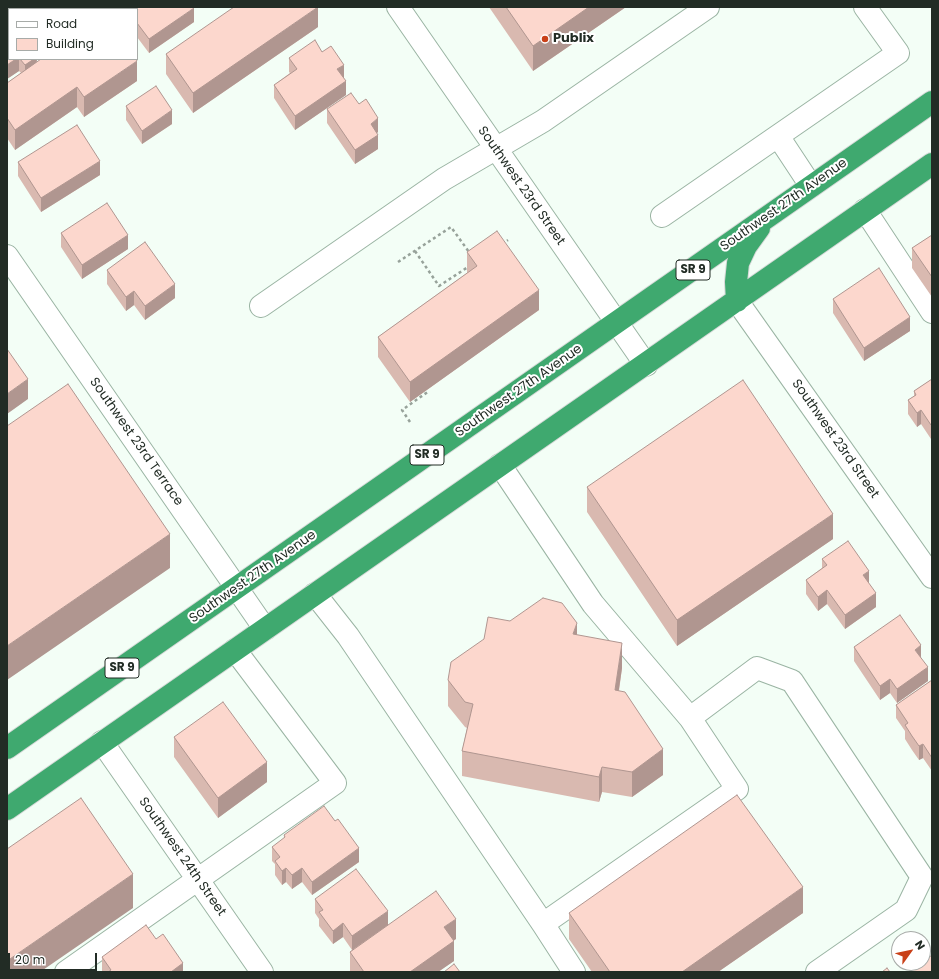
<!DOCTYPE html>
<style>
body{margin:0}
#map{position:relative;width:939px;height:979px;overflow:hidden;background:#f3fef6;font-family:Poppins,sans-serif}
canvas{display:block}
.frame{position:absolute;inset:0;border:8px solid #222c25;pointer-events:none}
.legend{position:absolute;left:8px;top:8px;width:130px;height:52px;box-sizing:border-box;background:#fff;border:1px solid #a7aba8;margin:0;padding:5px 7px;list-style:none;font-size:12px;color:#222c25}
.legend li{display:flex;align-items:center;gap:8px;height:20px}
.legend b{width:20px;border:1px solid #a7aba8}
.north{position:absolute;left:891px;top:931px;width:40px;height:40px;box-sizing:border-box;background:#fff;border:1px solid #a7aba8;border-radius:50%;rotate:57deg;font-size:11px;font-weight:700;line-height:16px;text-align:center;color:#222c25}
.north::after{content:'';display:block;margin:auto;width:14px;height:18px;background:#c94018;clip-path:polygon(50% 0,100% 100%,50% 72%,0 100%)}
.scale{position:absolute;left:8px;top:953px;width:89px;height:18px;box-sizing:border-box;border:2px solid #222c25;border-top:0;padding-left:5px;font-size:12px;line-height:14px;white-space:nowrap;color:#222c25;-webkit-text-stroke:3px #fff;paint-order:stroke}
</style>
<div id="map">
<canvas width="939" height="979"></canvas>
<div class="frame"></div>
<ul class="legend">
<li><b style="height:5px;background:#fff"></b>Road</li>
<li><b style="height:11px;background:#fcd7cd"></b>Building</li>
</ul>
<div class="north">N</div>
<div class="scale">20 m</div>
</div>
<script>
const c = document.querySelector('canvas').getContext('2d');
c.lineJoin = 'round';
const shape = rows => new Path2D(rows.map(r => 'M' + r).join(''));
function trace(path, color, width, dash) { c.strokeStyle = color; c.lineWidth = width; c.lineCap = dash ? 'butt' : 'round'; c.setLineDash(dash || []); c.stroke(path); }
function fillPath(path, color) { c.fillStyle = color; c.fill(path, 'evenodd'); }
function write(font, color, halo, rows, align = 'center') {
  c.font = font + ' Poppins,sans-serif'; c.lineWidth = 4; c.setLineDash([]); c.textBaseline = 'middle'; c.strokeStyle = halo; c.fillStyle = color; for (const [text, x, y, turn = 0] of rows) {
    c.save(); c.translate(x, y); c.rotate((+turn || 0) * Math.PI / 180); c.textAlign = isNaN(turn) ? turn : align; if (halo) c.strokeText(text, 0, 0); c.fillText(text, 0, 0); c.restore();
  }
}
const minor = shape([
 [398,7,646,365],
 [778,136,811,186],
 [865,210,932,312],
 [662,216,898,53,865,7],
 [7,256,265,629],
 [737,301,932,577],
 [261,306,444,179,543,121,708,7],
 [315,594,348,636,543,924,737,789,690,718,593,604,500,465],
 [690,718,757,668,792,681,922,877,906,910,817,972],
 [102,742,262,972],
 [543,924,574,972],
 [66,972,335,783,235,650]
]);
const highway = shape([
 [737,301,736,282,738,263,746,246,759,228],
 [7,748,932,102],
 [7,809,932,164]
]);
trace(minor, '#9ab4a3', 24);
trace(highway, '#d7d9d8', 24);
trace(shape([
 [502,244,508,240],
 [415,251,439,286,468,267],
 [398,262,451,227,469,252],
 [410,422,402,410,429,391]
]), '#97a29a', 2.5, [3, 3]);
trace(minor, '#fff', 22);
trace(highway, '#3fa96f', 22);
fillPath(shape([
 [18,7,95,7,96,9,18,9],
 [489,7,626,7,533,71],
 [137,9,194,22,149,53,137,37],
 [7,26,9,59,37,59,36,62,137,81,84,117,77,107,15,150,7,138,7,83,21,73,19,71,7,79],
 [318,27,193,113,166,74,166,54],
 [322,52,344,79,346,95,295,130,274,98,274,85,290,73,289,72,289,58],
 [359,104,378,132,377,133,378,149,355,164,327,123,327,109],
 [126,106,172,124,142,144,126,120],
 [18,162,100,175,41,212,18,176],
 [61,233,128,249,82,279,61,247],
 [932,235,932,297,912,268,912,248],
 [467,252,539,310,410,402,378,357,378,337,467,273],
 [107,270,175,298,145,320,134,305,126,311,107,284],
 [833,299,910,331,864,361,833,313],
 [932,379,931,439,921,424,917,427,908,414,908,400,914,396,914,391],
 [587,487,833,539,677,646,587,512],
 [822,559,869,584,876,607,845,629,827,604,818,611,806,594,806,580,822,568],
 [577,635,622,668,619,691,663,775,632,797,602,792,599,802,462,776,462,751,467,728,465,727,448,706,448,680],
 [854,647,921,658,928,681,897,703,890,693,880,700,854,661],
 [932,680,932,771,923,758,919,760,912,750,905,739,905,731,896,718,896,705],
 [174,737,267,782,218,818,174,757],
 [284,835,359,862,312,895,302,882,292,889,286,882,282,885,275,875,275,864,272,861,272,847,284,839],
 [315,899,388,925,456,939,454,940,454,961,438,972,350,972,350,952,352,950,343,937,333,944,319,926,319,919,315,913],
 [569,913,803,913,718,972,592,972,569,939],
 [156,939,183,972,102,972,102,957]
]), '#d9b9b0');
fillPath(shape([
 [318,7,318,27,193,113,193,93],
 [589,7,626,7,533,71,533,46],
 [194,8,194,22,149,53,149,39],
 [16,59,19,59,19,71,7,79,7,65],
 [31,59,37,59,36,71,25,79,25,65],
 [137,61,137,81,84,117,84,97],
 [344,65,344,79,337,83,337,69],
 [346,81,346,95,295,130,295,116],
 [77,87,77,107,15,150,15,130],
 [172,110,172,124,142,144,142,131],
 [378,118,378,132,371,138,371,124],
 [378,135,378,149,355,164,355,150],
 [100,161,100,175,41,212,41,198],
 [128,235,128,249,82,279,82,265],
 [175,284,175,298,145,320,145,306],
 [539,290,539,310,410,402,410,382],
 [134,291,134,305,126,311,126,297],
 [910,317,910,331,864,361,864,348],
 [28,379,28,399,7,414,7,394],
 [921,410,921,424,917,427,917,413],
 [932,424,932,438,931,439,931,425],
 [833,514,833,539,677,646,677,620],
 [170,534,170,568,7,680,7,646],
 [869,571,869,585,863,575],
 [827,590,827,604,818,611,818,597],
 [876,593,876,607,845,629,845,615],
 [577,623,577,649,573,634],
 [622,643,622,668,615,716,615,690],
 [921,645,921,659,915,650],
 [928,667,928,681,897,703,897,689],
 [890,679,890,693,880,700,880,686],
 [923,744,923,758,919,760,919,746],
 [663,749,663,775,632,797,632,772],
 [267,762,267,782,218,818,218,798],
 [602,767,602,792,599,802,599,777],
 [359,848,359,862,312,895,312,882],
 [286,868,286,882,282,885,282,871],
 [302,868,302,882,292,889,292,875],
 [133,874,133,908,40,972,7,972,7,961],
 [803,887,803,913,718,972,682,972],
 [388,911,388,925,352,950,352,936],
 [456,919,456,939,444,946,444,927],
 [343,923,343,937,333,944,333,931],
 [454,941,454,961,438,972,410,972],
 [183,963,183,972,171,972]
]), '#b09690');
const building = shape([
 [23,7,95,7,96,9,25,9,23,7],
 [133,7,193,7,194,8,149,39,137,23,137,9,130,9,133,7],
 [234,7,318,7,193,93,166,54,234,7],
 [506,7,589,7,533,46,506,7],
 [9,24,9,59,16,59,7,65,7,26,9,24],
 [315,40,322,52,331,46,344,65,337,69,346,81,295,116,274,85,297,69,289,58,315,40],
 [20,59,34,59,25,65,20,59],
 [41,59,136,59,137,61,84,97,77,87,15,130,7,118,7,83,41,59],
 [156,86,172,110,142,131,126,106,156,86],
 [351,93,359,104,366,99,378,118,371,124,378,135,355,150,327,109,351,93],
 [77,125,100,161,41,198,18,162,77,125],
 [107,203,128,235,82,265,61,233,107,203],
 [497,231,539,290,410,382,378,337,477,266,467,252,497,231],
 [932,235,932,277,912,248,932,235],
 [145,242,175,284,145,306,134,291,126,297,107,270,145,242],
 [879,268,910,317,864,348,833,299,879,268],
 [7,349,28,379,7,394,7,349],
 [932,379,932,424,931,425,921,410,917,413,908,400,916,395,914,391,932,379],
 [743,380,833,514,677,620,587,487,743,380],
 [68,384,170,534,7,646,7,426,68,384],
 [848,541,869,571,863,575,876,593,845,615,827,590,818,597,806,580,827,565,822,559,848,541],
 [543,598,562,603,577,623,573,634,622,643,615,690,625,692,663,749,632,772,602,767,599,777,462,751,473,704,465,702,448,680,451,662,484,639,488,617,510,621,543,598],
 [900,615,921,645,915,650,928,667,897,689,890,679,880,686,854,647,900,615],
 [932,680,932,758,923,744,919,746,912,736,905,725,908,723,896,705,932,680],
 [223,702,267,762,218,798,174,737,223,702],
 [737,795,803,887,682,972,610,972,569,913,737,795],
 [81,798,133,874,7,961,7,849,81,798],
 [324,806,335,821,338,819,359,848,312,882,302,868,292,875,286,868,282,871,275,861,280,857,272,847,285,837,284,835,324,806],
 [356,869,388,911,352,936,343,923,333,931,319,912,323,910,315,899,356,869],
 [436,891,456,919,444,927,454,941,410,972,364,972,350,952,436,891],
 [146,925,156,939,163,934,183,963,171,972,108,972,111,970,102,957,146,925],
 [932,955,932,972,908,972,921,963,923,963,923,962,932,955],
 [454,964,460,972,444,972,454,964],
 [887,968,890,972,882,972,887,968]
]);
fillPath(building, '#fcd7cd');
trace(building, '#b09690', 1);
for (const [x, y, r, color] of [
 [545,39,4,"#c94018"]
]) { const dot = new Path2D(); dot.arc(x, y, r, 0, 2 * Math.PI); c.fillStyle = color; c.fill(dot); trace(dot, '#fff', 1.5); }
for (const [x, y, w] of [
 [693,270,34],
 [427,455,34],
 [122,668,34]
]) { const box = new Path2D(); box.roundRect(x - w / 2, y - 10, w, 20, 3); c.fillStyle = '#fff'; c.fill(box); trace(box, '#222c25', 1); }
write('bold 12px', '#222c25', null, [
 ["SR 9",693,270],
 ["SR 9",427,455],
 ["SR 9",122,668]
]);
write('bold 13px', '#222c25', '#fff', [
 ["Publix",553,39]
], 'left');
write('13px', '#222c25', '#fff', [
 ["Southwest 23rd Street",521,186,55],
 ["Southwest 27th Avenue",784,205,-35],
 ["Southwest 27th Avenue",519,391,-35],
 ["Southwest 23rd Street",835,439,55],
 ["Southwest 23rd Terrace",136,442,55],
 ["Southwest 27th Avenue",253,577,-35],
 ["Southwest 24th Street",182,857,55]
]);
</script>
